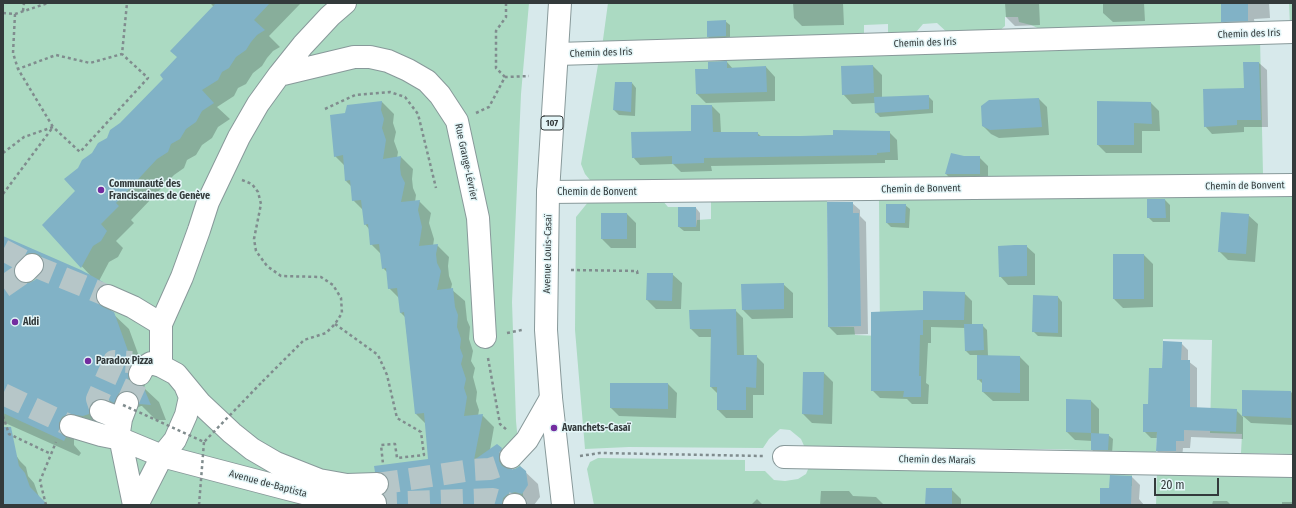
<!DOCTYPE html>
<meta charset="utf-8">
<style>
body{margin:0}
#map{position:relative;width:1296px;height:508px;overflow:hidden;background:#d7e9eb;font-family:"Fira Sans Condensed",sans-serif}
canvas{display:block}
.frame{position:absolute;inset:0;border:4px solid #333a3b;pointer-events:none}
.scale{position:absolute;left:1154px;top:478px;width:65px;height:18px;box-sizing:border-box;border:2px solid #333a3b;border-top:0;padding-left:5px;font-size:12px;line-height:14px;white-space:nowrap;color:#333a3b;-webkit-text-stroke:3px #e4f6f8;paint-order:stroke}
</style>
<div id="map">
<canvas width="1296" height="508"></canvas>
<div class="frame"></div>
<div class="scale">20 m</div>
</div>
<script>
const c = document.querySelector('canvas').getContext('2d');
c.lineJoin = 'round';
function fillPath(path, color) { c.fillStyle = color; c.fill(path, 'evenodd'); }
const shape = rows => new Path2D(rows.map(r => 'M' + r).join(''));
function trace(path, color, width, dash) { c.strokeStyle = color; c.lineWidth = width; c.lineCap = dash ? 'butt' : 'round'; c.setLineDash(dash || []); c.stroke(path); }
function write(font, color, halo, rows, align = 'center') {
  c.font = font + ' "Fira Sans Condensed",sans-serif'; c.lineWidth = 3; c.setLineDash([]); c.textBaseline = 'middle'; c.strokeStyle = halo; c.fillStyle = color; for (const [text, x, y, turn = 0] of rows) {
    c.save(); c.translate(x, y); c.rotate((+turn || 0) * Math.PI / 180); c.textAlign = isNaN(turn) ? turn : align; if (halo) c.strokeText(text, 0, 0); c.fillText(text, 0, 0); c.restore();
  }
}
fillPath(shape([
 [3,3,529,3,521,94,512,302,516,421,524,505,3,505],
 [608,3,1221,3,1221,26,1042,30,1031,25,1019,22,1018,17,1005,17,1005,26,998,32,950,35,937,23,923,24,912,37,888,37,888,24,864,25,864,34,820,35,813,42,602,47],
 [1289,3,1293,3,1293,26,1290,26],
 [1260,38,1263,174,601,184,590,180,585,174,581,164,599,59],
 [1293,194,1293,454,1241,453,1242,434,1210,433,1212,340,1163,339,1162,368,1157,404,1143,405,1143,431,1157,432,1156,452,1046,449,805,448,801,439,790,430,780,429,769,439,763,448,629,447,585,449,575,330,576,217,589,201,662,200,668,207,678,207,678,227,696,227,697,220,711,219,711,200,827,200,828,327,854,327,855,335,880,336,879,200],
 [598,458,745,460,745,471,765,471,774,480,785,481,798,479,806,474,809,467,1132,473,1132,486,1109,486,1109,505,594,505,587,469,590,462],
 [1157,473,1293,474,1293,505,1156,505]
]), '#abdac2');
fillPath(shape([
 [212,3,301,3,269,36,280,47,273,51,267,58,262,66,253,73,246,84,238,88,234,96,217,107,230,119,218,127,212,138,202,145,196,155,187,160,184,168,174,175,131,220,134,223,116,241,123,248,118,257,109,262,99,281,118,299,112,307,111,312,129,329,147,378,144,388,159,402,166,420,156,420,142,406,141,406,105,422,105,430,78,433,74,439,74,445,81,453,79,456,3,422,3,237,90,275,43,225,76,191,79,168,164,79,214,7,211,4],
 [45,268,42,274,35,281,29,284,33,278,39,272],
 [793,3,843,3,844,25,802,26,794,18],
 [1005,3,1039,3,1040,25,1015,26,1006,17],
 [1103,3,1144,3,1145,21,1113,22,1103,13],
 [1222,3,1269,3,1270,18,1254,19,1255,27,1229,28,1222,21],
 [725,21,730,25,730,41,713,41,708,37],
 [727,62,733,69,766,67,775,77,775,101,706,103,697,94,709,70],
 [1244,63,1259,63,1267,70,1268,127,1244,127,1244,132,1212,134,1205,126,1245,89],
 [873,66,882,75,882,98,928,96,933,101,933,113,880,117,876,113,875,103,852,104,843,94],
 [632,83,636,88,635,116,619,115,614,110],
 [1039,99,1047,107,1049,135,999,138,991,134,983,126],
 [382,102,394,114,393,123,396,132,394,141,398,152,397,158,401,157,413,169,412,179,413,188,416,195,415,202,419,201,431,213,429,223,434,239,433,246,437,245,449,257,448,266,449,276,452,284,451,289,465,301,467,320,470,327,469,339,473,351,471,361,475,368,473,377,477,392,476,401,479,410,478,416,482,415,494,427,490,450,497,445,513,461,510,467,511,470,515,470,520,467,538,484,540,497,534,505,388,505,390,484,388,483,376,471,429,460,426,424,416,414,405,317,401,313,399,298,389,288,388,273,383,268,381,254,371,244,369,229,365,224,363,210,353,200,351,186,346,181,345,166,335,156,346,114],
 [1151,103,1159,111,1160,131,1142,131,1142,153,1106,153,1098,145],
 [692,106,712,106,720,114,721,133,757,133,762,137,801,137,889,132,897,140,898,160,885,160,885,163,711,166,712,171,681,172,673,164,640,165,633,157,692,132],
 [964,157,979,157,988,166,988,182,955,183,946,174],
 [1165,200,1170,205,1170,222,1153,222,1148,217],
 [852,203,860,210,860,216,866,222,868,334,837,335,829,327],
 [905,205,910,209,909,228,891,227,887,223],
 [696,208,700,213,700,231,684,231,679,227],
 [627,214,636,223,636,248,611,248,602,239],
 [1248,215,1258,224,1255,262,1228,260,1219,251],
 [1026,246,1035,254,1035,285,1008,285,1000,276],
 [1144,255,1153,264,1153,307,1123,308,1114,299],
 [672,274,682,283,681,309,656,309,647,300],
 [783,284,793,293,793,318,752,319,743,310,742,285],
 [964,293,972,301,972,325,982,325,987,330,988,356,1020,357,1029,366,1029,401,993,401,983,392,983,384,978,379,978,355,970,355,966,351,965,328,931,327,931,343,928,343,926,383,929,385,928,404,912,404,907,399,880,398,872,390,924,311],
 [1058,297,1062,302,1062,337,1038,336,1033,331],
 [735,310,743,318,744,356,756,356,764,364,764,395,753,395,753,418,726,418,718,410,718,394,711,387,712,337,699,337,691,329],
 [1181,343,1188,350,1188,361,1197,368,1197,408,1236,410,1243,417,1243,392,1291,392,1293,394,1293,425,1251,423,1243,416,1243,439,1191,437,1190,448,1183,448,1182,458,1164,458,1157,451,1158,438,1151,438,1144,431,1149,405,1163,369],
 [824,373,833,382,832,424,812,423,803,414],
 [668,384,677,393,676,418,619,416,611,408],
 [1067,400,1091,401,1099,409,1099,435,1108,435,1113,439,1112,454,1097,454,1092,450,1092,441,1075,440,1067,432],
 [3,436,20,461,26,467,28,476,34,483,39,497,46,505,3,505],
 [1132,477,1140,485,1139,499,1144,505,1101,505,1110,489],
 [951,489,961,499,961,505,926,505],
 [821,491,849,491,853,496,876,497,884,505,820,505],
 [757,499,763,505,751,505],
 [1213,501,1227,501,1231,505,1212,505],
 [1282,502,1293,502,1293,505,1282,505]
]), '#0003');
fillPath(shape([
 [216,3,270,3,254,20,265,30,257,35,251,42,246,50,236,57,229,68,222,72,218,80,202,90,214,103,202,111,196,122,186,129,180,139,171,144,168,152,157,159,116,203,119,206,101,224,107,231,101,241,93,246,81,268,42,225,75,191,64,179,78,168,82,160,92,153,98,143,107,138,110,130,120,123,163,79,160,75,177,57,170,51],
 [1221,3,1248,3,1248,21,1221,22],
 [726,20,726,36,707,37,707,21],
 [727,61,727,68,766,66,767,92,696,94,695,69,708,69,708,62],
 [1243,62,1259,62,1261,120,1237,120,1237,125,1204,127,1203,89,1244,88],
 [873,65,874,93,842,95,841,66],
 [615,82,632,82,631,112,613,110],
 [929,95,929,109,875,113,874,97],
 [1039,98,1042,127,990,130,982,126,981,106,989,100],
 [382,101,381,110,384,119,382,128,386,140,383,159,401,156,400,167,401,175,405,183,401,202,420,200,418,210,422,227,419,246,438,244,436,254,437,263,441,271,437,290,453,288,455,307,458,315,457,327,461,339,460,348,463,356,461,364,466,379,464,388,467,397,464,416,483,414,474,460,497,444,502,448,499,455,499,461,502,466,509,469,515,469,520,466,526,471,528,485,522,494,515,492,508,494,503,498,502,505,387,505,386,498,384,494,388,490,389,483,388,478,383,473,375,472,374,466,428,459,424,413,415,414,404,312,400,313,397,288,388,289,386,268,382,269,379,244,370,245,368,224,364,225,361,200,352,201,350,180,345,181,343,155,334,157,330,115,345,113,347,105],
 [1097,101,1151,102,1152,124,1134,123,1134,145,1097,145],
 [691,105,712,105,713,132,758,132,758,136,801,136,833,135,833,130,890,131,890,152,877,153,877,155,704,158,704,163,672,164,672,156,632,158,631,132,691,131],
 [951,153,964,156,980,156,980,174,945,174],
 [1147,199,1165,199,1166,218,1147,218],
 [827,202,853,202,853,213,859,213,861,326,828,327],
 [886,204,906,204,905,223,886,223],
 [678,207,696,207,696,227,678,227],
 [1221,212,1249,214,1246,254,1218,252],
 [601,213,627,213,627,239,601,239],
 [3,236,81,270,103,282,104,285,100,286,96,291,96,297,98,303,103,307,114,312,132,362,128,374,129,381,135,385,143,386,151,405,139,404,139,401,137,395,131,391,125,391,119,393,114,403,106,399,99,399,93,401,90,406,89,414,83,416,69,414,62,417,59,423,59,428,62,434,66,437,64,441,3,413],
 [29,253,35,253,41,256,44,261,44,268,41,274,35,280,29,283,23,283,17,280,14,274,14,268,17,262,23,256],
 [1015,245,1027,245,1027,276,999,277,998,246],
 [1113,254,1144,254,1144,299,1113,299],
 [647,273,673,273,672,301,646,300],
 [784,283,784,309,742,310,741,284],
 [923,291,965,292,964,320,923,320,923,335,920,335,919,376,921,376,921,397,903,397,904,391,871,391,871,312,923,310],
 [1033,295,1058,296,1058,333,1032,332],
 [736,309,737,355,757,355,756,388,746,387,746,410,717,410,717,387,710,387,711,329,690,329,689,310],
 [964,324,983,324,984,350,965,351],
 [1163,341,1182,342,1181,360,1190,360,1190,407,1237,409,1236,432,1184,430,1184,441,1176,441,1176,451,1156,451,1157,432,1143,432,1143,404,1148,404,1149,368,1162,368],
 [977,355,1020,356,1020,393,982,392,982,379,977,380],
 [803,372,824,372,823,415,802,414],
 [610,383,668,383,668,409,610,408],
 [1242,390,1291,391,1291,418,1242,416],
 [1066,399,1091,400,1091,433,1066,432],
 [3,427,11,427,19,466,25,473,30,487,48,505,3,505],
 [1091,433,1109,434,1108,450,1091,450],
 [1110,475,1132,476,1131,505,1100,505,1100,488,1109,488],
 [926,488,952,488,952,505,925,505]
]), '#81b2c6');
trace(shape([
 [3,250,32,265,108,296],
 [3,287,26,271],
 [3,394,71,426],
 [127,403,140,374],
 [101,411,97,399,114,361,132,362],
 [377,484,472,470,490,469,499,466,511,457],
 [375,503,493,499,514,505]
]), '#b6c6c8', 22, [22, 11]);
const minor = shape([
 [557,54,1293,32],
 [279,75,354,57,370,57,388,61,408,70,427,81,440,95,457,121,478,218,485,337],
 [548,192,1293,185],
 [26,271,32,265],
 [108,296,133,307,161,324],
 [161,366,161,324,182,277,199,230,208,202,239,137,258,104,279,75,303,45,330,16,345,3],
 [140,374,143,368,151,363,161,366,176,374,200,403,232,433,252,449,276,463,319,480,347,485,377,484],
 [127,403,121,419,119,432,134,505],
 [101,411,121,419],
 [71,426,101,435,121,439,162,456,284,488,323,498,375,503],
 [511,457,527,440,551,398],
 [784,457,1293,466],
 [137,505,162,456,175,440,186,415,190,397,185,385],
 [514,505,515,505]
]);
const major = shape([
 [560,3,548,192,546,330,551,398,563,505]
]);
trace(minor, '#88999a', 24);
trace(major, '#88999a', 24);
trace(shape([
 [23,11,24,3],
 [3,13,15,14,48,3],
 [15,14,13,53,18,69],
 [505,77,496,68,496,31,506,17,506,3],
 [325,109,355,95,390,92,405,97,418,114,436,188],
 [476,113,489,107,505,77,529,76],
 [3,153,24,137,53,127,80,152,148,78,122,54],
 [242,180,252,184,258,192,261,204,254,239,256,251,267,266,281,276,321,277,333,285,341,298,342,313,335,324,326,333,304,340,261,383],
 [3,194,53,127,18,69,56,55,90,63,122,54,127,3],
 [571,270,637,271,638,276],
 [335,324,378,355,387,375,397,418,421,432,424,455,397,458,395,444,381,445,383,464],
 [507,333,522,330],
 [488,358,500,424,507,430],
 [3,416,9,434,51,454],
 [580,456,600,453,763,456],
 [46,505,40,481,56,442]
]), '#808c8e', 2.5, [3, 3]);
trace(minor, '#fff', 22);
trace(major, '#fff', 22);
trace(shape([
 [123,405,204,442,261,383],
 [199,505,204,442]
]), '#808c8e', 2.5, [3, 3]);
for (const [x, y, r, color] of [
 [101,190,4,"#732c9f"],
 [15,322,4,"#732c9f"],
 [88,361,4,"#732c9f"],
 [554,428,4,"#732c9f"]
]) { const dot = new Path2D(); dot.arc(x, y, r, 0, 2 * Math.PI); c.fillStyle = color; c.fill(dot); trace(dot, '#e4f6f8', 1.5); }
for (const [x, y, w] of [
 [552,123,22]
]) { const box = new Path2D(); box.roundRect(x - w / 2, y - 7, w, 14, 3); c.fillStyle = '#e4f6f8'; c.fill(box); trace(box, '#333a3b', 1); }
write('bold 9px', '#333a3b', null, [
 ["107",552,123]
]);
write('10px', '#333a3b', '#e4f6f8', [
 ["Chemin des Iris",1249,34,-2],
 ["Chemin des Iris",925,43,-2],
 ["Chemin des Iris",601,53,-2],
 ["Rue Grange-Lévrier",466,162,78],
 ["Chemin de Bonvent",1245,186,-1],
 ["Chemin de Bonvent",921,189,-1],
 ["Chemin de Bonvent",597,192],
 ["Avenue Louis-Casaï",548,254,-89],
 ["Chemin des Marais",937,460,1],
 ["Avenue de-Baptista",268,484,15]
]);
write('bold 10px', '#333a3b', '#e4f6f8', [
 ["Communauté des",109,184],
 ["Franciscaines de Genève",109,196],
 ["Aldi",23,322],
 ["Paradox Pizza",96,361],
 ["Avanchets-Casaï",562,428]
], 'left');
</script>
